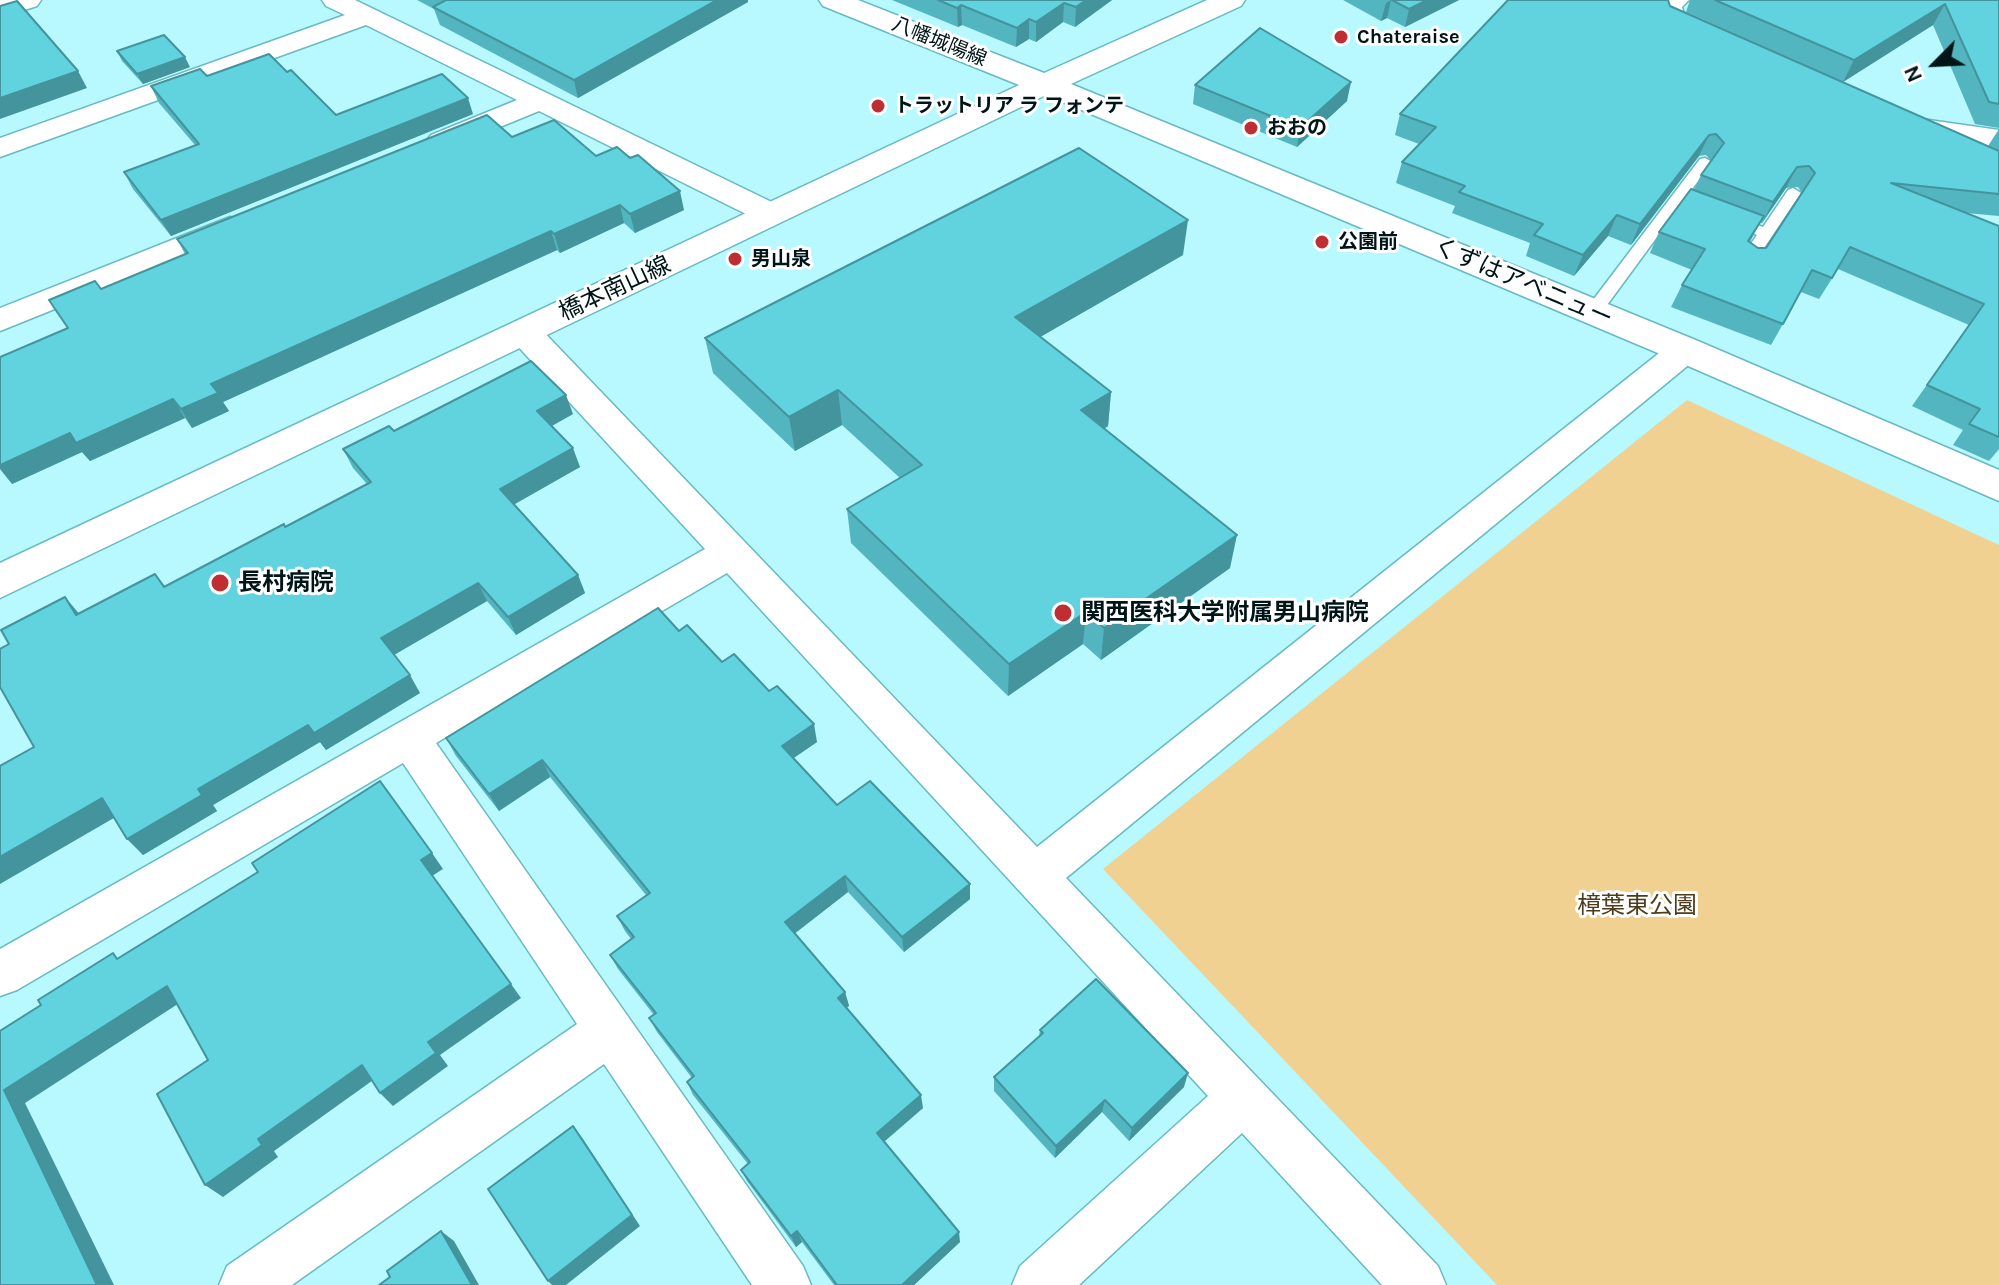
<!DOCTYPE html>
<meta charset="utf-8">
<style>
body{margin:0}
#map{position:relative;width:1999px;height:1285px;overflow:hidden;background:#b8f8ff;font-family:Karla,sans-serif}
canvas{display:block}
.north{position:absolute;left:1895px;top:24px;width:80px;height:80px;-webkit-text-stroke:6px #fff;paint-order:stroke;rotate:246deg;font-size:22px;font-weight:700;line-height:32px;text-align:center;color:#001518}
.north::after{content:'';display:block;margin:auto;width:28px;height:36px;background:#001518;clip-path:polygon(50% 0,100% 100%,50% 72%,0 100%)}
</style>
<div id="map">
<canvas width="1999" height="1285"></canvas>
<div class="north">N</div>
</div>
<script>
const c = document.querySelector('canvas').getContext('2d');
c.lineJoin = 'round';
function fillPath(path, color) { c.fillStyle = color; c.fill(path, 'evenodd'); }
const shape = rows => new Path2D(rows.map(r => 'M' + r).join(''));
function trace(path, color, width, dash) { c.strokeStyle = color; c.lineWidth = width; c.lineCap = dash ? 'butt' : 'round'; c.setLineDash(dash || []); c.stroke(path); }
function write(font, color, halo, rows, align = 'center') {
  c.font = font + ' Karla,"Noto Sans JP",sans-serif'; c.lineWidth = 6; c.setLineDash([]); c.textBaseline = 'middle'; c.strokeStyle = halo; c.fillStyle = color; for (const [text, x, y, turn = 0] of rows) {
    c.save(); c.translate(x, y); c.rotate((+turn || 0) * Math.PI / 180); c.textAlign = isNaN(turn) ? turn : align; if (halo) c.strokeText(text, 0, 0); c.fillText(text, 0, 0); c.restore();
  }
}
fillPath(shape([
 [1687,400,1999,545,1999,1285,1497,1285,1103,869]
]), '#f1d192');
const service = shape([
 [1705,158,1712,162,1599,316,1587,316,1587,308,1700,159,1705,158],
 [1793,188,1801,193,1764,248,1758,250,1750,245,1757,235,1724,221,1732,216,1763,227,1788,190,1793,188]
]);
const minor = shape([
 [322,0,355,0,782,207,786,214,782,221,771,223,760,221,539,111,451,147,441,150,431,147,426,141,431,135,517,100,366,25,0,157,0,138,345,15,326,6,322,0],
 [1658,0,1689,0,1682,7,1684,14,1717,28,1721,34,1717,40,1708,42,1663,24,1655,4,1658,0],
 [1908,117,1999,130,1999,148,1898,132,1894,126,1898,120,1908,117],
 [230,217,241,220,245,227,241,234,0,331,0,308,230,217],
 [524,321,536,324,1037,847,1673,342,1685,339,1697,342,1702,350,1697,358,1066,878,1438,1266,1446,1285,1382,1285,1242,1133,1079,1285,1012,1285,1020,1266,1208,1096,727,573,436,743,803,1266,811,1285,752,1285,604,1064,292,1285,219,1285,227,1266,577,1024,403,763,17,990,0,996,0,949,705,549,512,340,507,332,512,324,524,321]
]);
const tertiary = shape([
 [0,0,41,0,37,6,0,18,0,0],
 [819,0,858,0,1044,73,1207,0,1245,0,1241,6,1071,84,1698,341,1999,470,1999,501,1672,359,1046,95,0,598,0,563,1019,85,823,6,819,0]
]);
trace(service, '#68b9c2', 3);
trace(minor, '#68b9c2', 3);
trace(tertiary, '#68b9c2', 3);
fillPath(service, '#fff');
fillPath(minor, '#fff');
fillPath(tertiary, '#fff');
fillPath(shape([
 [417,0,748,0,748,2,578,98,440,25,434,9],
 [892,0,1112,0,1075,27,1063,22,1036,42,1029,39,1016,47,962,25,958,27],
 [1343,0,1459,0,1405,27,1387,18,1381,21],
 [1690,0,1999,0,1999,128,1975,124,1933,25,1843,82,1686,12],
 [1670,6,1988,146,1999,129,1999,216,1966,213,1999,226,1999,449,1989,461,1953,445,1963,430,1912,406,1969,325,1838,269,1819,299,1801,292,1771,345,1671,307,1682,285,1692,270,1650,253,1659,232,1694,190,1701,175,1711,161,1706,155,1699,156,1631,245,1608,236,1574,276,1526,256,1530,243,1452,213,1455,206,1396,183,1402,162,1419,144,1395,135,1400,114],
 [1798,187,1802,193,1766,248,1758,248,1750,242,1760,223,1762,223,1786,188],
 [117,51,190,67,143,84,122,61],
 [287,72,336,115,473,114,171,236,133,189,124,172,195,145,159,103,151,86,207,76],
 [1195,85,1347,101,1297,147,1193,104],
 [512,137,596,156,684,210,635,233,624,223,560,253,557,250,223,402,229,411,192,428,185,418,90,461,82,452,12,484,68,328,185,254,177,239],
 [1183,255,1040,337,1111,392,1108,426,1104,429,1230,568,1101,660,1083,644,1008,696,851,543,847,509,900,478,842,425,795,451,713,373,705,338],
 [573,414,552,426,580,467,514,504,578,575,585,593,516,635,487,601,394,655,420,693,326,750,320,742,213,805,217,811,143,855,114,818,34,747,9,644,79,614,155,574,165,586,285,527,367,484,353,468,343,449,394,431],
 [679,631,722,662,817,742,794,758,837,805,970,884,970,899,904,952,848,892,795,933,845,992,849,1006,846,1008,923,1108,884,1142,960,1242,914,1285,834,1285,802,1242,796,1247,747,1181,741,1170,748,1164,693,1095,687,1082,692,1078,657,1032,649,1018,654,1015,618,969,610,955,631,939,625,931,617,916,646,895,550,777,499,811,456,756,446,738],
 [1040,1030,1184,1087,1129,1141,1102,1112,1055,1158,994,1091,994,1077,1039,1037]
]), '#53b5c0');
fillPath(shape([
 [717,0,748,0,748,2,578,98,574,80],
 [1086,0,1112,0,1075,27,1076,7],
 [1391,0,1387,18,1381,21,1386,3],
 [1427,0,1459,0,1405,27,1409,9],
 [1064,3,1063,22,1036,42,1036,22],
 [1945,4,1933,25,1843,82,1854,60],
 [961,5,962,25,958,27,957,8],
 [1029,19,1029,39,1016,47,1017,28],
 [185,57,190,67,143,84,137,74],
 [78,71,87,88,0,119,0,98],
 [1351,82,1347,101,1297,147,1300,128],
 [468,98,473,114,171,236,161,220],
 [1709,135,1699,156,1631,245,1640,224],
 [1797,167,1786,188,1762,223,1773,202],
 [680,191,684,210,635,233,630,214],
 [620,205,624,223,560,253,554,234],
 [1617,215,1608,236,1574,276,1583,255],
 [1188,220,1183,255,1014,352,1015,317],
 [551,231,557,250,223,402,229,411,192,428,181,409,211,384],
 [838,390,842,425,795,451,789,417],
 [1111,392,1108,426,1078,445,1081,410],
 [566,395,573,414,544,430,537,411],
 [173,399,185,418,90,461,82,452,12,484,0,469,0,465,70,433],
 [573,448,580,467,508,508,500,489],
 [1237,535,1230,568,1101,660,1104,628],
 [578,575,585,593,516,635,508,617],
 [478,583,487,601,392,656,381,638],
 [65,597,81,616,76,615],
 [1086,612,1083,644,1008,696,1009,664],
 [410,675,420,693,326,750,320,742,213,805,217,811,143,855,127,839,198,789,308,725],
 [814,724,817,742,786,763,782,746],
 [542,760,550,777,499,811,489,794],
 [102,798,119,815,0,884,0,857],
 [432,853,443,869,432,876,421,860],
 [845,876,848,892,789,938,785,922],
 [970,884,970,899,904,952,902,937],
 [511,984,521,998,440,1055,448,1066,393,1106,380,1093,428,1042],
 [167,986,184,1000,25,1103,114,1285,97,1285,4,1090],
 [845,992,849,1006,841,1012,838,998],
 [362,1065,376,1078,274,1151,278,1157,223,1197,205,1185,258,1139],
 [1188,1073,1184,1087,1129,1141,1132,1128],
 [921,1095,923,1108,880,1145,877,1133],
 [1105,1100,1102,1112,1055,1158,1056,1146],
 [573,1126,583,1139,640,1226,566,1285,552,1285,548,1281],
 [441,1231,454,1241,479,1285,472,1285],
 [797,1231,802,1242,796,1247,791,1236],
 [959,1232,960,1242,914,1285,902,1285]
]), '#43949c');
const building = shape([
 [446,0,717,0,574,80,433,7,446,0],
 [938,0,1086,0,1076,7,1064,3,1036,22,1029,19,1017,28,961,5,957,8,938,0],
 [1392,0,1427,0,1409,9,1392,0],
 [1508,0,1668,0,1670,6,1999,151,1999,194,1891,183,1999,226,1999,437,1969,424,1980,409,1927,385,1984,304,1850,247,1832,278,1812,270,1783,324,1682,285,1705,249,1659,232,1691,189,1764,216,1748,241,1758,248,1766,248,1815,173,1809,166,1797,167,1773,202,1701,175,1724,143,1716,134,1709,135,1640,224,1617,215,1583,255,1534,235,1543,224,1459,192,1465,186,1402,162,1436,127,1400,114,1508,0],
 [1715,0,1999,0,1999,104,1989,102,1945,4,1854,60,1715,0],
 [17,1,78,71,0,98,0,6,17,1],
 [1260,28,1351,82,1300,128,1195,85,1260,28],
 [164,35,185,57,137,74,117,51,164,35],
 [269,54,287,72,291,70,336,115,442,74,468,98,161,220,124,172,199,144,151,86,200,69,207,76,269,54],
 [487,115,512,137,554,120,596,156,617,147,630,158,638,155,680,191,630,214,620,205,554,234,551,231,211,384,218,393,181,409,173,399,76,443,70,433,0,465,0,357,68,328,49,300,95,281,101,289,188,253,177,239,487,115],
 [1079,148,1188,220,1015,317,1111,392,1081,410,1237,535,1104,628,1086,612,1009,664,847,509,922,465,838,390,789,417,705,338,1079,148],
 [531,361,566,395,537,411,573,448,500,489,578,575,508,617,478,583,381,638,410,675,314,733,308,725,198,789,202,795,127,839,102,798,0,857,0,766,34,747,0,687,0,649,9,644,1,630,65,597,76,615,155,574,164,587,284,524,285,527,371,482,343,449,389,426,394,431,531,361],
 [658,608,679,631,687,625,722,662,734,654,769,691,777,686,814,724,782,746,837,805,870,781,970,884,902,937,845,876,785,922,845,992,838,998,921,1095,877,1133,959,1232,902,1285,837,1285,797,1231,791,1236,741,1170,750,1162,687,1082,694,1076,649,1018,656,1013,610,955,634,937,617,916,650,893,542,760,489,794,446,738,658,608],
 [380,781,432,853,421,860,511,984,428,1042,436,1053,380,1093,362,1065,258,1139,262,1145,205,1185,157,1094,208,1060,167,986,4,1090,97,1285,0,1285,0,1031,41,1005,38,1000,113,953,117,959,258,872,252,863,380,781],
 [1096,979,1188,1073,1132,1128,1105,1100,1056,1146,994,1077,1043,1033,1040,1030,1096,979],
 [573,1126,632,1215,548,1281,488,1189,573,1126],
 [441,1231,472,1285,379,1285,390,1277,387,1271,441,1231]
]);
fillPath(building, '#60d3df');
trace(building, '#43949c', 2);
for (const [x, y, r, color] of [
 [1341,37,8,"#be2e33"],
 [878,106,8,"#be2e33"],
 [1251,128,8,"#be2e33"],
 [1322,242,8,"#be2e33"],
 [735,259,8,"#be2e33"],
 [220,583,10,"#be2e33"],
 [1063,613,10,"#be2e33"]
]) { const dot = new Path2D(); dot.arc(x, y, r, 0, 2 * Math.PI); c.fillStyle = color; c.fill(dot); trace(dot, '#fff', 3); }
write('bold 20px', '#001518', '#fff', [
 ["Chateraise",1357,37],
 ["トラットリア ラ フォンテ",894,106],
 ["おおの",1267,128],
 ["公園前",1338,242],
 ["男山泉",751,259]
], 'left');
write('20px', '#001518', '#fff', [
 ["八幡城陽線",939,42,22]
]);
write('24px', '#001518', '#fff', [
 ["くずはアベニュー",1523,283,23],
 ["橋本南山線",615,289,-25]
]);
write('bold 24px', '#001518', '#fff', [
 ["長村病院",238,583],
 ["関西医科大学附属男山病院",1081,613]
], 'left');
write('24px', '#4d3d1c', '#fff', [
 ["樟葉東公園",1637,906]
]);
</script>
